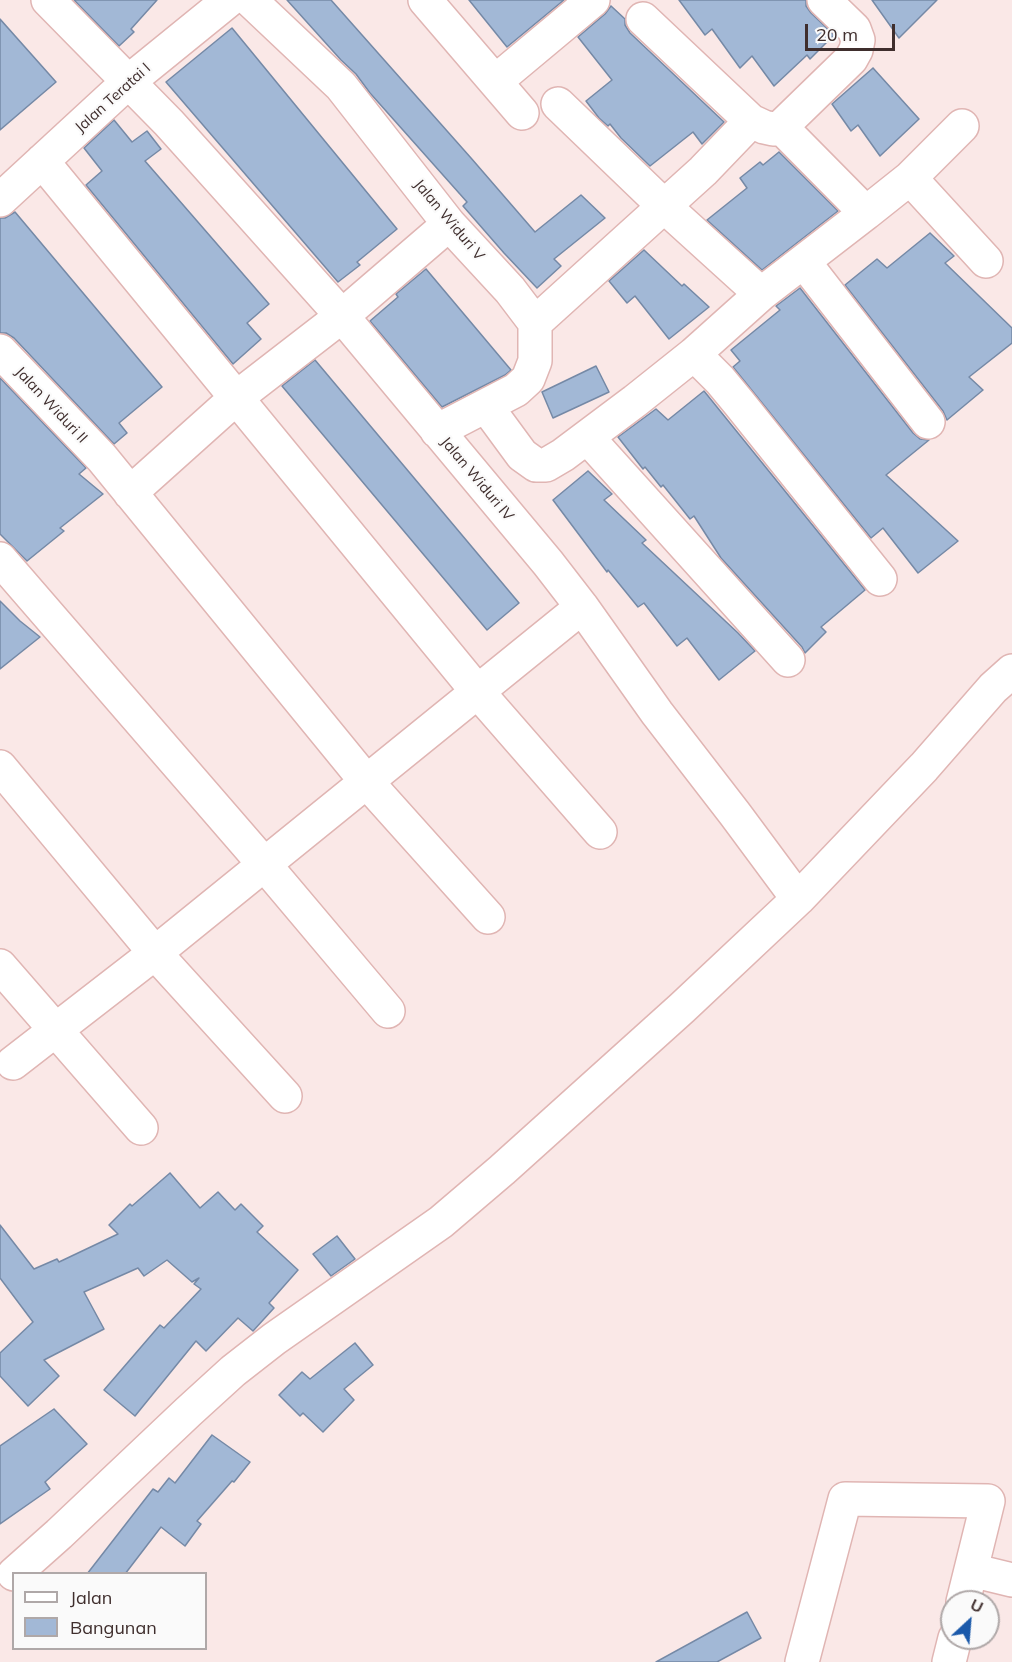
<!DOCTYPE html>
<style>
body{margin:0}
#map{position:relative;width:1012px;height:1662px;overflow:hidden;background:#fae8e7;font-family:Mulish,sans-serif}
canvas{display:block}
.legend{position:absolute;left:12px;top:1572px;width:195px;height:78px;box-sizing:border-box;background:#fafafa;border:2px solid #afa8a8;margin:0;padding:8px 10px;list-style:none;font-size:18px;color:#3f2e2d}
.legend li{display:flex;align-items:center;gap:12px;height:30px}
.legend b{width:30px;border:2px solid #afa8a8}
.north{position:absolute;left:940px;top:1590px;width:60px;height:60px;box-sizing:border-box;background:#fafafa;border:2px solid #afa8a8;border-radius:50%;rotate:26deg;font-size:16px;font-weight:700;line-height:24px;text-align:center;color:#3f2e2d}
.north::after{content:'';display:block;margin:auto;width:21px;height:27px;background:#1a59aa;clip-path:polygon(50% 0,100% 100%,50% 72%,0 100%)}
.scale{position:absolute;left:805px;top:24px;width:90px;height:27px;box-sizing:border-box;border:3px solid #3f2e2d;border-top:0;padding-left:8px;font-size:18px;line-height:21px;white-space:nowrap;color:#3f2e2d;-webkit-text-stroke:4px #fafafa;paint-order:stroke}
</style>
<div id="map">
<canvas width="1012" height="1662"></canvas>
<ul class="legend">
<li><b style="height:8px;background:#fff"></b>Jalan</li>
<li><b style="height:16px;background:#a2b8d6"></b>Bangunan</li>
</ul>
<div class="north">U</div>
<div class="scale">20 m</div>
</div>
<script>
const c = document.querySelector('canvas').getContext('2d');
c.lineJoin = 'round';
function fillPath(path, color) { c.fillStyle = color; c.fill(path, 'evenodd'); }
const shape = rows => new Path2D(rows.map(r => 'M' + r).join(''));
function trace(path, color, width, dash) { c.strokeStyle = color; c.lineWidth = width; c.lineCap = dash ? 'butt' : 'round'; c.setLineDash(dash || []); c.stroke(path); }
function write(font, color, halo, rows, align = 'center') {
  c.font = font + ' Mulish,sans-serif'; c.lineWidth = 4.5; c.setLineDash([]); c.textBaseline = 'middle'; c.strokeStyle = halo; c.fillStyle = color; for (const [text, x, y, turn = 0] of rows) {
    c.save(); c.translate(x, y); c.rotate((+turn || 0) * Math.PI / 180); c.textAlign = isNaN(turn) ? turn : align; if (halo) c.strokeText(text, 0, 0); c.fillText(text, 0, 0); c.restore();
  }
}
const building = shape([
 [74,0,157,0,131,29,134,32,119,46,74,0],
 [287,0,331,0,471,158,535,232,581,195,605,218,554,259,561,266,537,288,504,253,463,206,467,202,370,93,356,74,341,60,287,0],
 [469,0,564,0,507,47,469,0],
 [679,0,806,0,806,6,811,13,834,35,810,59,807,55,774,86,752,56,740,68,712,29,705,35,679,0],
 [872,0,937,0,899,38,872,0],
 [611,6,625,19,625,25,630,33,724,122,702,144,693,132,650,166,621,138,610,124,608,126,599,118,586,101,612,80,578,37,605,14,611,6],
 [0,19,56,82,0,130,0,19],
 [232,28,397,229,357,262,360,265,338,282,166,82,232,28],
 [873,68,919,119,880,156,858,125,851,131,832,104,873,68],
 [114,120,132,142,147,131,161,149,145,161,269,304,247,323,261,339,233,364,86,185,102,171,84,148,114,120],
 [779,152,838,211,762,270,707,220,747,188,740,178,760,162,763,165,779,152],
 [15,212,162,387,119,423,127,433,114,444,14,338,6,333,0,333,0,218,5,218,15,212],
 [930,233,954,256,945,263,1012,328,1012,343,969,377,983,390,947,420,943,411,845,285,877,259,887,268,930,233],
 [644,250,682,286,684,284,709,307,669,339,635,296,627,303,609,281,644,250],
 [426,269,511,370,505,375,442,407,370,321,398,297,396,294,426,269],
 [800,288,913,433,920,439,929,440,886,475,958,541,918,573,883,528,871,538,733,367,740,361,731,350,780,310,776,306,800,288],
 [315,360,519,603,487,630,282,386,315,360],
 [596,366,609,392,553,418,542,392,596,366],
 [0,378,86,468,79,474,103,494,60,528,64,531,27,561,0,534,0,378],
 [704,391,865,590,821,627,826,632,805,653,802,647,721,558,694,516,690,519,663,485,661,487,645,467,643,469,618,437,656,409,668,420,704,391],
 [588,471,612,494,604,500,646,540,642,543,738,633,755,651,719,680,687,638,677,646,644,603,638,607,608,570,607,572,553,500,588,471],
 [0,601,20,621,40,637,0,669,0,601],
 [170,1173,200,1208,218,1192,235,1210,241,1204,263,1226,257,1232,298,1270,269,1303,274,1308,253,1331,238,1318,206,1351,196,1341,135,1416,104,1390,160,1325,164,1328,201,1289,194,1284,199,1278,192,1282,167,1260,144,1276,138,1268,84,1292,104,1329,44,1360,59,1376,28,1406,0,1376,0,1353,33,1322,0,1278,0,1225,34,1269,57,1259,59,1262,118,1234,109,1225,130,1204,132,1206,170,1173],
 [337,1236,355,1259,331,1276,313,1254,337,1236],
 [355,1343,373,1365,344,1389,354,1400,323,1432,303,1413,300,1416,279,1395,302,1372,310,1379,355,1343],
 [54,1409,87,1444,45,1482,50,1489,0,1524,0,1446,54,1409],
 [212,1435,250,1462,234,1482,232,1481,197,1521,201,1524,185,1546,161,1527,125,1574,87,1574,153,1489,158,1492,169,1478,175,1483,212,1435],
 [747,1612,761,1638,717,1662,656,1662,747,1612]
]);
fillPath(building, '#a2b8d6');
trace(building, '#7589a6', 1.5);
const minor = shape([
 [48,0,169,123,249,212,342,316,548,563,582,607,657,713,735,814,798,899],
 [250,0,341,86,449,224,510,290,535,323,535,361,528,379,516,390,437,431],
 [425,0,522,113],
 [643,19,751,121,764,127,773,129,781,127,851,59,856,50,858,40,854,29,824,0],
 [496,81,593,0],
 [558,104,664,206,761,294],
 [781,127,866,213,910,178,962,126],
 [42,161,477,691,600,832],
 [910,178,986,261],
 [0,200,128,82,229,0],
 [804,262,928,422],
 [535,323,703,171,751,121],
 [0,351,102,458,366,781,488,917],
 [694,354,761,294,866,213],
 [486,406,522,455,536,465,546,465,563,455,635,401,694,354,720,380,739,403,880,579],
 [587,437,788,660],
 [130,493,236,398,342,316,449,224],
 [0,559,264,864,388,1011],
 [0,767,155,953,582,607],
 [0,966,141,1128],
 [13,1063,155,953,285,1096],
 [971,1570,1012,1580],
 [14,1574,59,1534,188,1412,233,1371,274,1339,441,1222,502,1170,682,1008,798,899,924,767,993,688,1012,671],
 [802,1662,845,1499,988,1501,963,1602],
 [949,1662,955,1638]
]);
trace(minor, '#e0b5b3', 36);
trace(minor, '#fff', 33);
write('15px', '#3f2e2d', '#fafafa', [
 ["Jalan Teratai I",113,98,-42],
 ["Jalan Widuri V",449,220,50],
 ["Jalan Widuri II",51,405,47],
 ["Jalan Widuri IV",477,479,50]
]);
</script>
